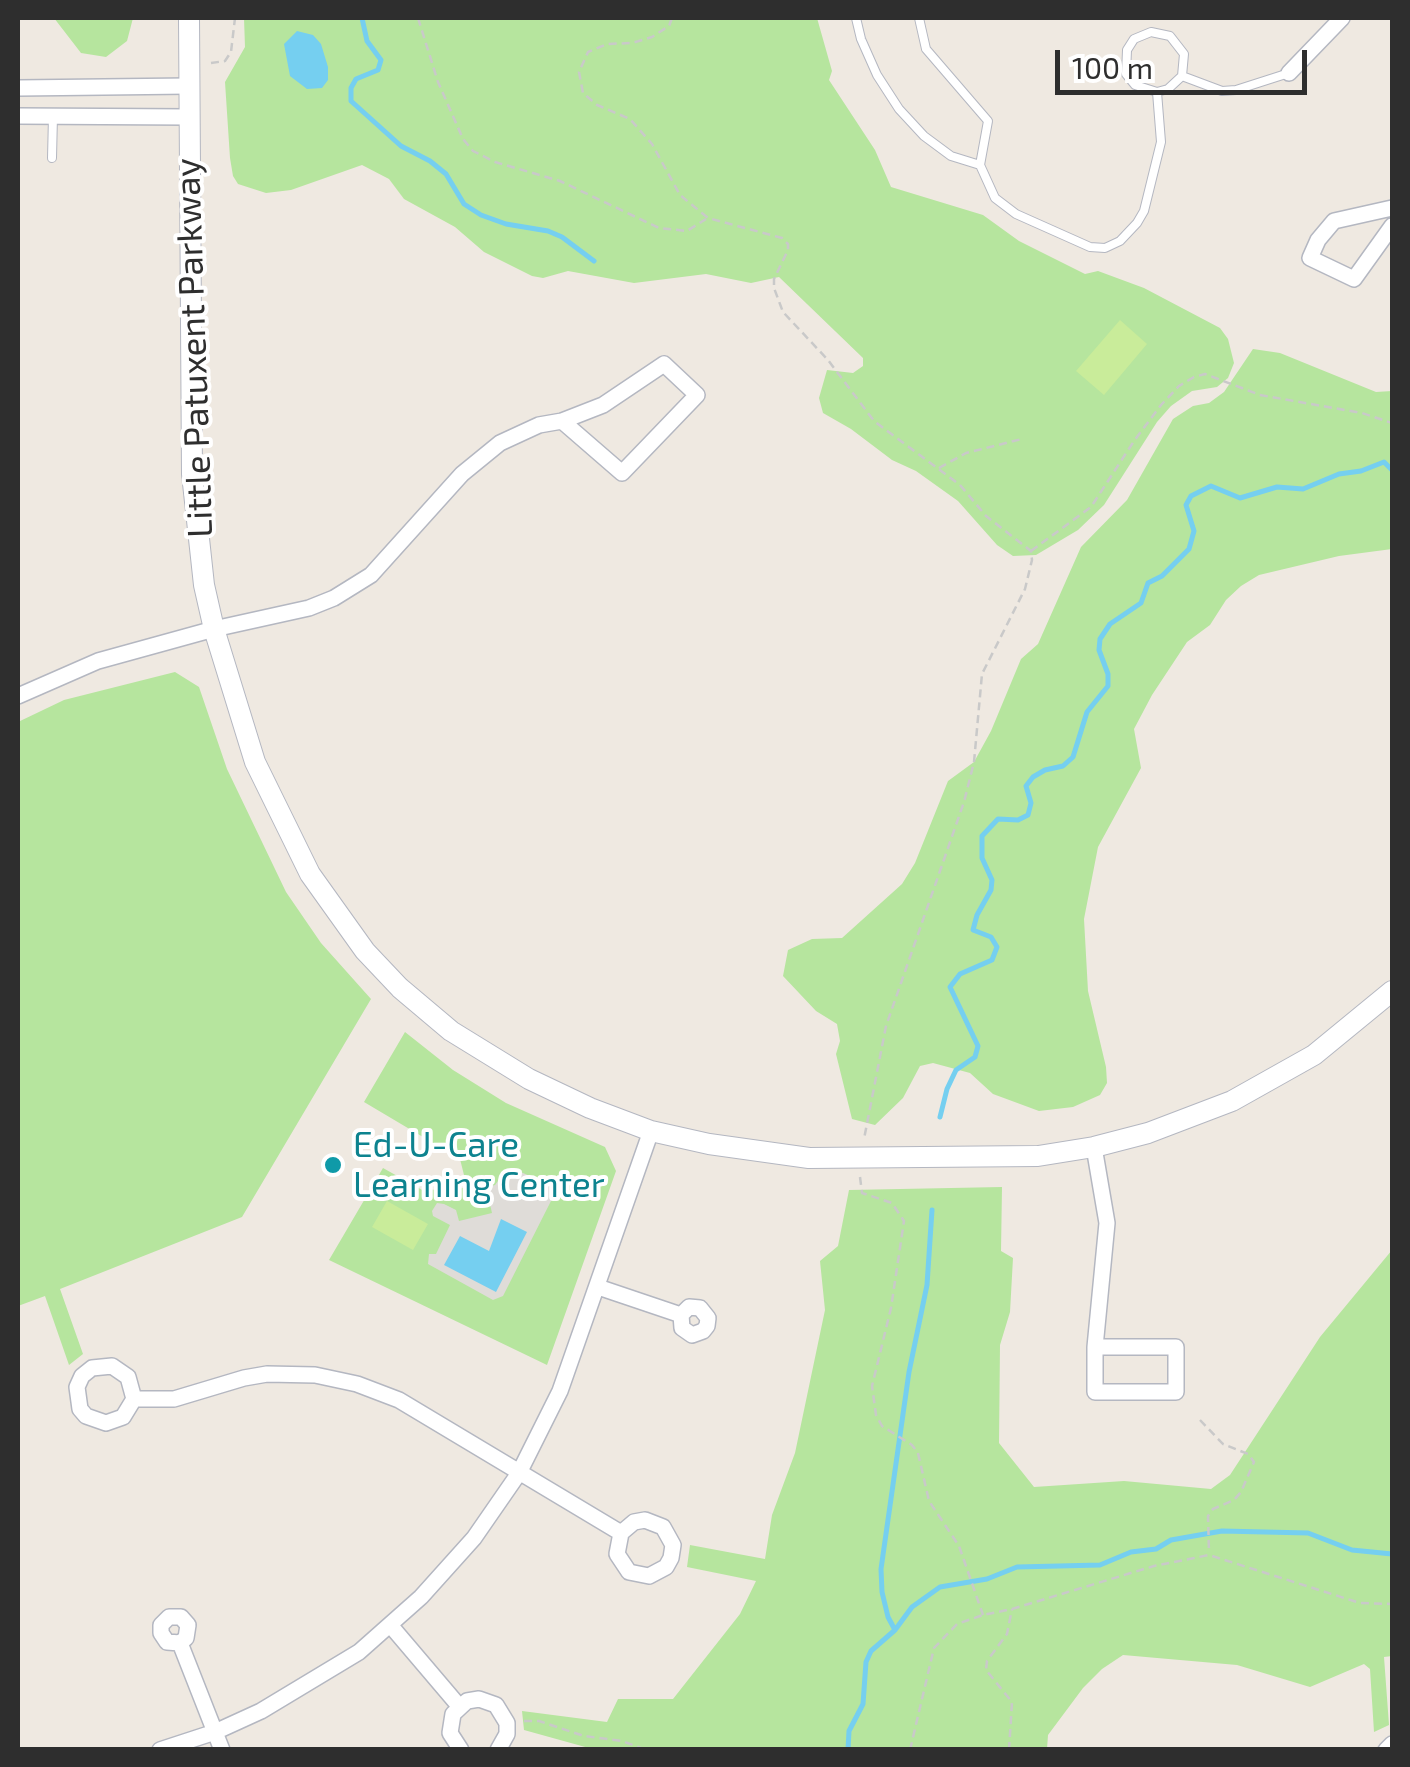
<!DOCTYPE html>
<style>
body{margin:0}
#map{position:relative;width:1410px;height:1767px;overflow:hidden;background:#efe9e1;font-family:"Exo 2",sans-serif}
canvas{display:block}
.frame{position:absolute;inset:0;border:20px solid #2e2e2e;pointer-events:none}
.scale{position:absolute;left:1055px;top:50px;width:252px;height:45px;box-sizing:border-box;border:5px solid #2e2e2e;border-top:0;padding-left:12px;font-size:30px;line-height:35px;white-space:nowrap;color:#2e2e2e;-webkit-text-stroke:8px #fff;paint-order:stroke}
</style>
<div id="map">
<canvas width="1410" height="1767"></canvas>
<div class="frame"></div>
<div class="scale">100 m</div>
</div>
<script>
const c = document.querySelector('canvas').getContext('2d');
c.lineJoin = 'round';
function fillPath(path, color) { c.fillStyle = color; c.fill(path, 'evenodd'); }
const shape = rows => new Path2D(rows.map(r => 'M' + r).join(''));
function trace(path, color, width, dash) { c.strokeStyle = color; c.lineWidth = width; c.lineCap = dash ? 'butt' : 'round'; c.setLineDash(dash || []); c.stroke(path); }
function write(font, color, halo, rows, align = 'center') {
  c.font = font + ' "Exo 2",sans-serif'; c.lineWidth = 8; c.setLineDash([]); c.textBaseline = 'middle'; c.strokeStyle = halo; c.fillStyle = color; for (const [text, x, y, turn = 0] of rows) {
    c.save(); c.translate(x, y); c.rotate((+turn || 0) * Math.PI / 180); c.textAlign = isNaN(turn) ? turn : align; if (halo) c.strokeText(text, 0, 0); c.fillText(text, 0, 0); c.restore();
  }
}
fillPath(shape([
 [54,18,133,18,127,41,106,57,81,53],
 [244,18,817,18,832,71,829,80,875,150,891,187,983,215,1019,241,1085,274,1098,271,1144,288,1220,328,1228,339,1234,363,1228,378,1217,387,1192,391,1171,406,1157,422,1104,505,1078,530,1036,555,1013,556,997,545,958,501,916,471,892,460,851,429,823,413,819,398,827,370,853,373,863,366,863,358,779,277,751,283,706,274,634,283,568,271,543,278,532,276,484,252,455,227,404,199,389,179,362,165,291,190,266,193,238,184,233,176,230,158,225,82,245,47],
 [1253,349,1280,353,1376,392,1392,391,1392,549,1339,556,1259,575,1241,586,1226,600,1210,625,1187,642,1152,695,1134,729,1141,768,1098,847,1084,919,1088,991,1106,1067,1107,1083,1100,1095,1073,1107,1039,1111,993,1094,970,1073,933,1063,920,1066,903,1098,875,1125,852,1119,836,1054,840,1041,837,1024,816,1011,783,976,788,950,812,939,842,938,902,884,915,863,948,781,974,762,991,731,1021,659,1038,644,1081,547,1127,500,1173,419,1193,406,1209,403,1224,392],
 [175,672,199,687,227,769,286,892,321,943,371,999,242,1217,60,1289,83,1354,69,1365,45,1296,18,1306,18,722,64,700],
 [405,1032,453,1070,506,1103,605,1147,616,1171,547,1365,329,1260,383,1168,424,1191,426,1188,444,1192,467,1187,460,1159,364,1102],
 [1002,1187,1001,1251,1013,1258,1010,1312,1000,1345,999,1443,1034,1487,1124,1481,1211,1489,1230,1475,1320,1337,1392,1250,1392,1656,1384,1657,1389,1725,1374,1732,1370,1669,1364,1664,1310,1687,1237,1665,1123,1655,1102,1669,1083,1688,1048,1735,1047,1749,596,1750,524,1730,522,1711,607,1722,618,1699,673,1699,740,1614,756,1581,687,1567,690,1545,765,1559,772,1515,795,1453,825,1310,820,1261,838,1246,849,1190]
]), '#b6e59e');
fillPath(shape([
 [1120,320,1147,344,1104,395,1076,371],
 [387,1201,428,1224,413,1250,372,1227]
]), '#c9ec9a');
fillPath(shape([
 [512,1168,545,1183,550,1187,552,1199,503,1296,493,1300,428,1264,429,1254,436,1254,450,1225,433,1216,432,1211,437,1203,444,1204,456,1210,459,1221,492,1213,486,1187,495,1185,506,1170]
]), '#dfdcd8');
fillPath(shape([
 [297,31,313,35,321,44,328,67,328,80,322,88,307,89,290,76,284,44],
 [501,1219,527,1232,496,1292,444,1265,460,1236,489,1251]
]), '#75cff0');
trace(shape([
 [362,18,367,41,381,60,378,70,356,79,351,88,351,101,401,146,430,161,446,174,464,204,481,215,506,224,548,231,562,237,594,261],
 [940,1117,947,1089,956,1070,975,1057,978,1046,950,987,960,974,992,960,997,947,991,937,973,930,977,915,991,890,992,880,982,858,982,836,998,819,1018,820,1028,815,1031,803,1026,786,1033,777,1045,770,1063,766,1073,757,1087,712,1108,686,1108,674,1099,650,1100,639,1110,624,1141,603,1148,583,1162,576,1189,549,1194,531,1186,505,1191,496,1211,486,1240,498,1277,487,1303,489,1339,474,1361,471,1384,462,1392,470],
 [895,1630,888,1617,882,1592,881,1569,909,1372,927,1285,932,1210],
 [848,1750,849,1731,863,1704,866,1662,871,1651,895,1630,912,1607,940,1587,987,1579,1017,1567,1100,1565,1131,1552,1156,1549,1171,1540,1222,1531,1308,1533,1352,1550,1392,1554]
]), '#75cff0', 5);
const service = shape([
 [856,18,861,39,877,75,899,109,924,136,951,156,980,165],
 [919,18,926,49,988,121,980,165,995,198,1016,214,1090,247,1105,248,1120,241,1137,223,1144,211,1161,142,1157,92,1168,89,1182,76,1222,91,1236,90,1289,73],
 [1157,92,1135,85,1126,74,1127,50,1134,39,1151,32,1170,36,1184,54,1182,76],
 [52,158,53,116]
]);
const minor = shape([
 [1289,73,1342,18],
 [18,88,189,86],
 [18,116,189,117],
 [1392,208,1334,221,1318,240,1310,258,1354,279,1392,226],
 [18,696,98,661,214,629,309,608,334,598,371,575,462,474,500,443,539,425,562,421,603,405,664,364,697,395,622,473,562,421],
 [1094,1147,1107,1223,1095,1347,1176,1347,1176,1392,1095,1392,1095,1347],
 [598,1287,681,1315,682,1328,692,1335,703,1331,707,1326,708,1318,700,1308,689,1307,681,1315],
 [134,1399,128,1377,112,1366,92,1368,82,1376,77,1387,80,1409,86,1416,106,1423,123,1417,134,1399,174,1399,244,1378,267,1374,315,1375,357,1384,399,1400,621,1533,634,1522,645,1520,663,1527,673,1545,671,1558,666,1567,649,1576,629,1572,617,1554,621,1533],
 [391,1626,459,1706],
 [180,1643,167,1642,161,1633,161,1625,169,1617,181,1617,188,1625,186,1638,180,1643,222,1750],
 [160,1750,215,1732,261,1711,359,1652,421,1597,474,1538,519,1473,560,1391,651,1131],
 [461,1750,450,1733,453,1714,467,1701,479,1699,496,1705,507,1723,507,1734,498,1750],
 [1386,1750,1392,1744]
]);
const tertiary = shape([
 [189,18,192,474,204,585,214,629,255,762,310,874,365,951,400,988,451,1031,529,1079,590,1108,651,1131,709,1144,809,1158,1038,1156,1094,1147,1148,1133,1232,1101,1314,1055,1392,991]
]);
trace(service, '#b4b7c1', 10);
trace(minor, '#b4b7c1', 18);
trace(tertiary, '#b4b7c1', 22);
trace(shape([
 [418,18,438,82,463,139,473,151,495,162,560,181,659,228,687,231,706,219],
 [672,18,669,26,652,37,632,43,607,44,588,52,579,72,583,93,597,105,630,119,652,144,680,195,708,218,782,238,788,244,788,250,774,279,774,288,783,312,828,360,874,421,960,485,986,516,1031,551,1032,560,1025,589,982,674,974,762,964,802,886,1026,864,1139],
 [211,63,225,61,231,52,235,18],
 [939,468,966,453,1022,439],
 [1031,551,1091,507,1134,441,1161,405,1179,386,1194,377,1205,374,1260,395,1362,413,1392,423],
 [860,1177,862,1193,892,1203,904,1221,891,1308,872,1386,876,1415,882,1426,912,1445,918,1453,929,1501,959,1546,983,1615],
 [1200,1420,1223,1444,1248,1454,1254,1462,1241,1492,1234,1500,1213,1509,1208,1516,1209,1553],
 [524,1721,539,1721,584,1736,622,1741,646,1750],
 [910,1750,934,1648,957,1624,983,1615,1012,1609,1154,1566,1209,1555,1360,1603,1392,1604],
 [1009,1750,1012,1702,986,1670,987,1661,1007,1634,1012,1609]
]), '#c9c9c9', 2.5, [8, 5]);
trace(service, '#fff', 8);
trace(minor, '#fff', 15);
trace(tertiary, '#fff', 20);
for (const [x, y, r, color] of [
 [333,1165,10,"#0f9aa8"]
]) { const dot = new Path2D(); dot.arc(x, y, r, 0, 2 * Math.PI); c.fillStyle = color; c.fill(dot); trace(dot, '#fff', 4); }
write('35px', '#2e2e2e', '#fff', [
 ["Little Patuxent Parkway",194,348,-92]
]);
write('35px', '#0d838f', '#fff', [
 ["Ed-U-Care",353,1145],
 ["Learning Center",353,1185]
], 'left');
</script>
